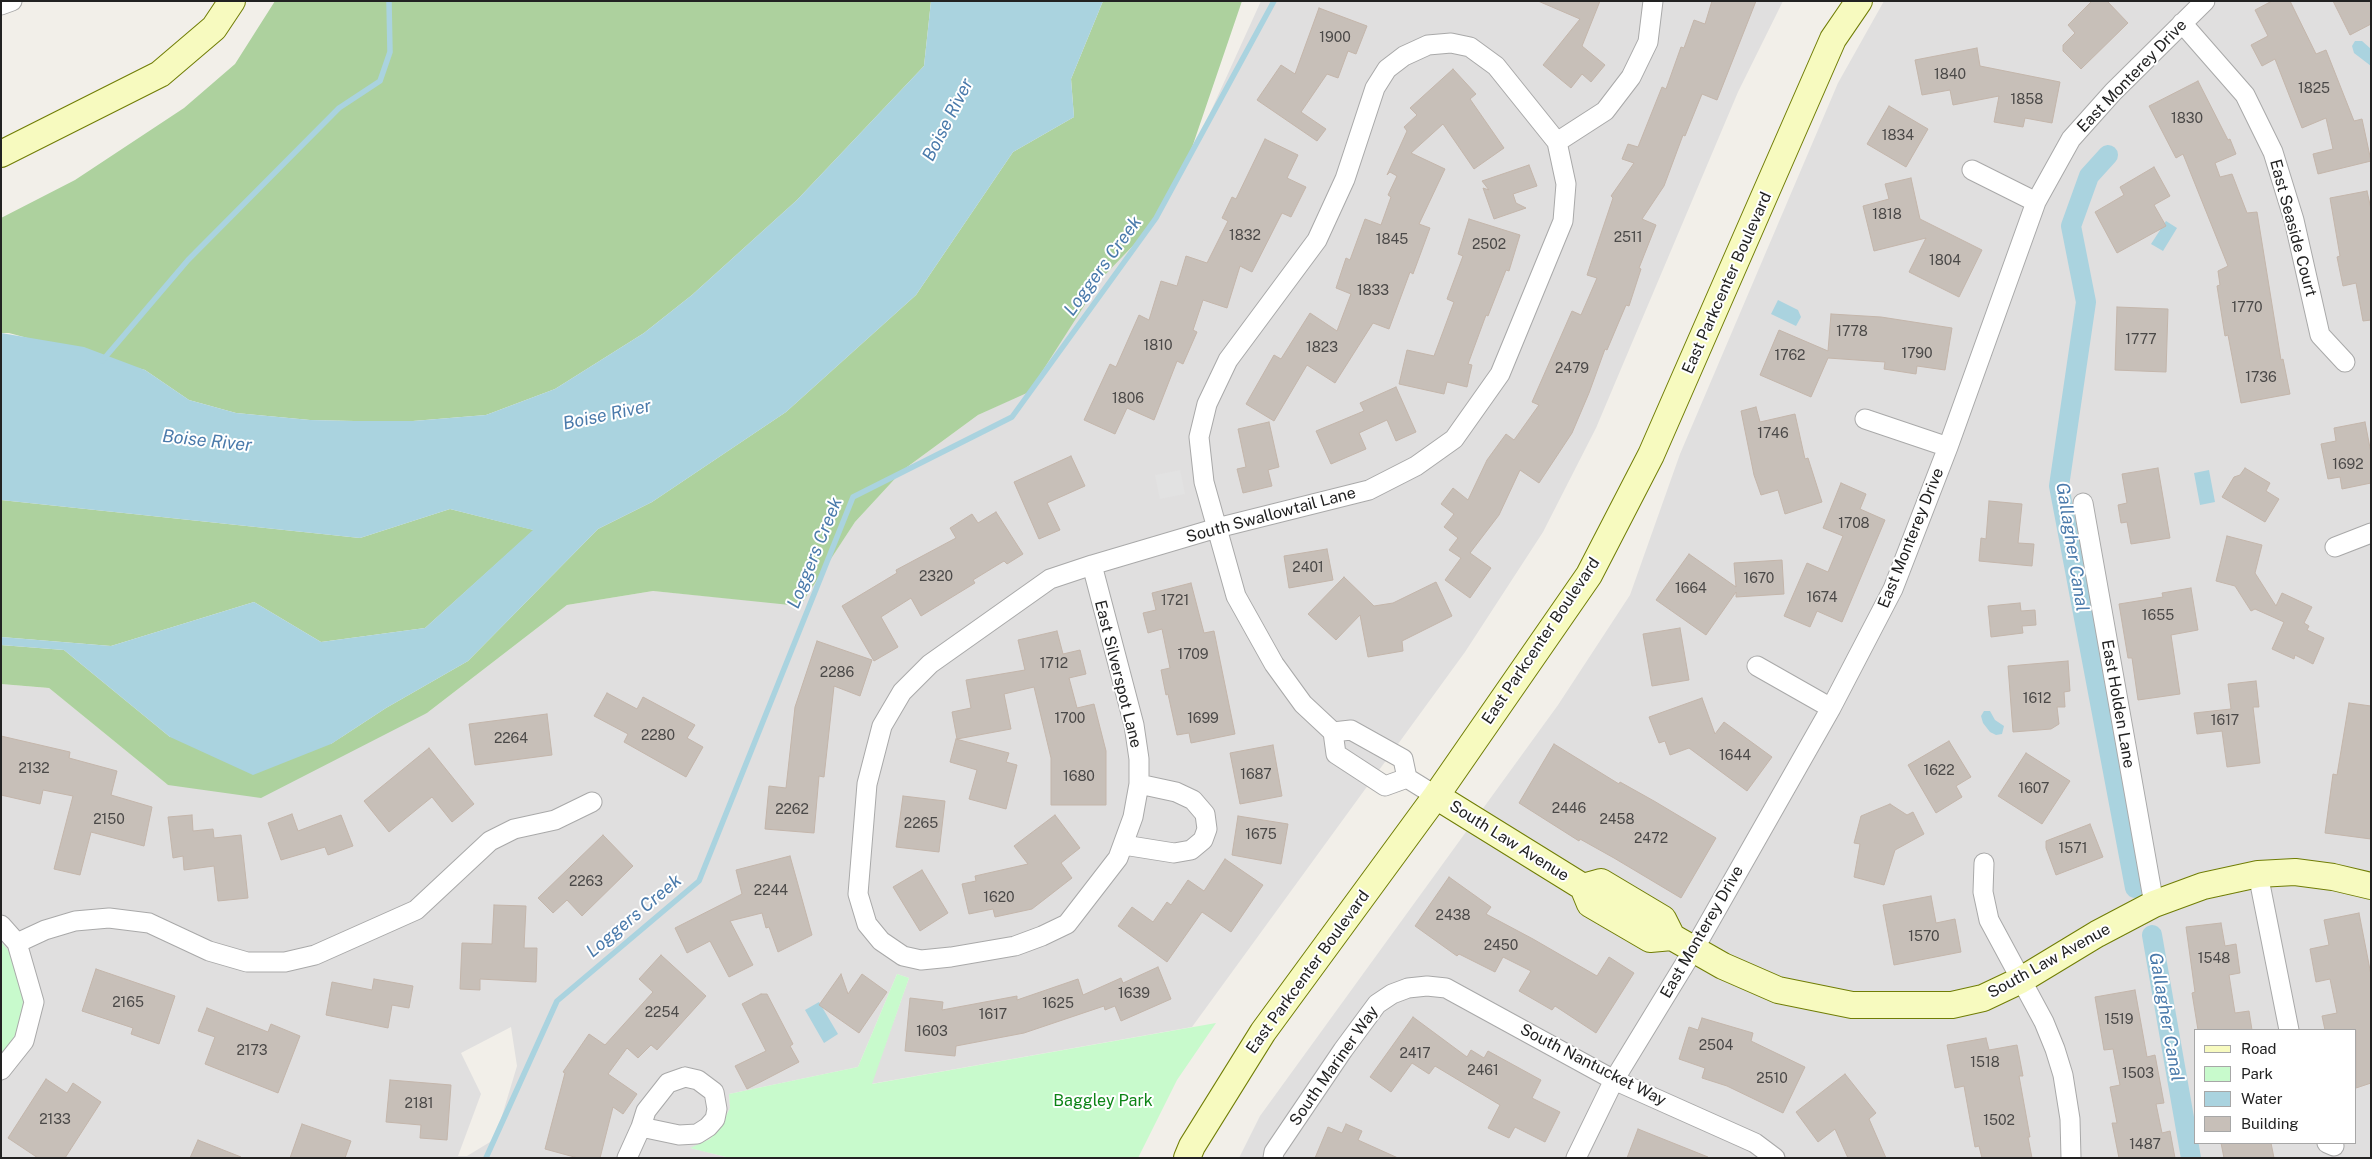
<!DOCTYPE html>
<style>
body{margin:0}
#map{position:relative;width:2372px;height:1159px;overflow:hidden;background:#f2efe9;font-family:"Public Sans",sans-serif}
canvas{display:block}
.frame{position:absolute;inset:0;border:2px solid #222;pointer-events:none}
.legend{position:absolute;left:2194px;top:1029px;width:162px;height:115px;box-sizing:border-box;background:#fff;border:1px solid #a7a7a7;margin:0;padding:6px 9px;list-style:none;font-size:15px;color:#222}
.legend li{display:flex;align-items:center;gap:10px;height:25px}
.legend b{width:25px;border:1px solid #a7a7a7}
</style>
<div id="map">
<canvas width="2372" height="1159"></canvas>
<div class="frame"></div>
<ul class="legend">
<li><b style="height:6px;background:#f7fabf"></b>Road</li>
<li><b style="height:14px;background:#c8facc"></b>Park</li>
<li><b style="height:14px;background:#aad3df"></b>Water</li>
<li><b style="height:14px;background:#c7bfb8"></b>Building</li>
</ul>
</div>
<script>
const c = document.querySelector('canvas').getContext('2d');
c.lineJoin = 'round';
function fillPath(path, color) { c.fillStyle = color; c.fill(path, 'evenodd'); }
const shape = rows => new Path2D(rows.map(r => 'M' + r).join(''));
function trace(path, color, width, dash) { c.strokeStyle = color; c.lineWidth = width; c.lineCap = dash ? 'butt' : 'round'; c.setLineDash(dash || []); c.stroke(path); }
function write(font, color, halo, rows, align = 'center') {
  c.font = font + ' "Public Sans",sans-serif'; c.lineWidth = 4; c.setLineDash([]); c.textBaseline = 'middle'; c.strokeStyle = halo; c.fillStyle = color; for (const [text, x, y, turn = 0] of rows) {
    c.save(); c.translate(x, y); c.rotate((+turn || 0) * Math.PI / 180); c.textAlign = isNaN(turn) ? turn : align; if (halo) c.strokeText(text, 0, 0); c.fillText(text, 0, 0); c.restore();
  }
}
fillPath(shape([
 [1261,1,1783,1,1738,92,1596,428,1543,532,1465,652,1192,1027,871,1084,909,978,897,974,858,1067,729,1094,730,1108,722,1124,710,1139,691,1148,730,1158,1,1158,1,684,49,688,168,785,427,713,567,605,653,591,800,605,855,522,903,470,978,415,1029,391,1102,278,1150,228,1185,168],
 [511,1027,517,1066,495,1139,467,1156,458,1156,481,1094,461,1053],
 [1884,1,2371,1,2371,1158,1239,1158,1260,1116,1558,705,1630,595,1680,454,1838,83],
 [2196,1030,2356,1030,2356,1143,2196,1143]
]), '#e0dfdf');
fillPath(shape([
 [275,1,931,1,924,66,797,200,692,295,644,333,555,389,486,415,413,421,354,421,310,420,236,413,189,400,145,370,9,333,1,333,1,218,75,180,184,108,235,64],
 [1103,1,1242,1,1185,168,1150,228,1102,278,1029,392,978,415,903,470,855,522,800,606,653,591,567,605,427,713,261,798,168,785,49,688,1,684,1,645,64,650,170,737,331,744,386,708,468,661,598,529,652,502,786,412,916,295,1013,152,1074,117,1071,79],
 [1,500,360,538,450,509,534,530,425,628,321,642,254,602,111,646,1,637]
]), '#add19e');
fillPath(shape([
 [1,942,8,950,17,970,23,1001,19,1030,1,1056],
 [897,974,909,978,872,1084,1216,1023,1177,1080,1138,1158,730,1158,690,1148,710,1139,722,1124,730,1108,729,1094,858,1067]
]), '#c8facc');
fillPath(shape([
 [1180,470,1185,494,1160,499,1155,475]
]), '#e2e2e2');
fillPath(shape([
 [931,1,1103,1,1071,79,1074,117,1013,152,916,295,786,412,652,502,598,529,468,661,386,708,331,744,253,775,170,737,64,650,1,645,1,637,111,646,254,602,321,642,425,628,533,530,450,509,360,538,1,500,1,333,84,347,145,370,189,400,236,413,310,420,354,421,413,421,486,415,555,389,644,333,692,295,797,200,924,66],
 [2355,41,2362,41,2371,49,2371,66,2354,53,2352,46],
 [2166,221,2177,228,2163,251,2151,244],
 [1778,300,1798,310,1801,317,1796,326,1771,314],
 [2209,470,2215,502,2200,505,2194,473],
 [1984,711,1990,711,1995,720,2004,726,2002,734,1996,735,1990,732,1983,723,1981,716],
 [819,1002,838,1034,824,1043,805,1010]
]), '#aad3df');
trace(shape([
 [102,361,188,260,339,108,380,81,390,52,389,1],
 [486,1158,557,1001,699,881,853,497,1012,417,1156,218,1274,1]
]), '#aad3df', 5.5);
trace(shape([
 [2108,155,2089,176,2071,226,2086,302,2059,486,2135,888],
 [2152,935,2191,1158]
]), '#aad3df', 20);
const building = shape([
 [1538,1,1600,1,1582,46,1605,65,1591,82,1582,74,1571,88,1543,65,1580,19,1538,1],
 [1712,1,1756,1,1717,100,1702,94,1685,136,1683,135,1664,186,1642,219,1656,225,1639,268,1641,269,1629,306,1626,305,1607,350,1605,349,1589,393,1572,433,1539,483,1520,470,1499,515,1470,553,1491,568,1470,598,1445,580,1461,558,1449,550,1458,538,1444,527,1454,514,1441,504,1453,488,1468,500,1487,460,1506,434,1514,440,1539,405,1532,402,1572,311,1581,315,1597,278,1587,275,1613,198,1611,196,1634,163,1622,159,1628,144,1638,147,1662,87,1666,89,1681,47,1684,48,1694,20,1705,24,1712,1],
 [2092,1,2107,1,2128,23,2081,69,2063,51,2063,45,2075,33,2068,25,2092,1],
 [2272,1,2290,1,2316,54,2326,50,2354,121,2362,119,2371,161,2318,174,2313,154,2333,149,2326,118,2302,128,2275,59,2262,66,2251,45,2268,36,2255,10,2272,1],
 [2333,1,2371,1,2371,24,2350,35,2333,1],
 [1319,8,1367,26,1356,54,1348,51,1338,78,1327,74,1301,112,1326,129,1317,141,1257,100,1281,65,1295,74,1319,8],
 [1977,48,1980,66,2060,82,2052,123,2025,118,2023,127,1994,122,1999,96,1953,105,1950,90,1922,95,1915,60,1977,48],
 [1453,69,1476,94,1470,99,1504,148,1474,169,1443,124,1411,153,1445,169,1419,224,1430,228,1413,274,1410,272,1389,329,1373,323,1335,383,1307,365,1274,421,1246,404,1274,355,1281,359,1310,313,1337,331,1351,294,1336,288,1346,258,1350,260,1365,219,1381,225,1391,197,1388,195,1397,176,1390,172,1387,175,1407,131,1404,127,1417,115,1410,108,1453,69],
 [2198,81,2228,140,2230,139,2236,154,2215,163,2220,177,2232,174,2247,213,2257,212,2281,360,2283,359,2290,394,2241,403,2228,335,2225,336,2217,286,2220,285,2218,271,2228,266,2183,154,2176,158,2149,106,2198,81],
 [1889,106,1928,129,1906,167,1867,144,1889,106],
 [1265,139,1298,155,1287,178,1306,187,1291,217,1282,213,1252,272,1240,266,1227,308,1203,300,1193,330,1197,332,1183,364,1177,361,1154,420,1127,408,1115,434,1084,420,1110,364,1116,367,1139,315,1149,320,1161,281,1177,286,1186,256,1207,263,1228,221,1222,218,1232,197,1236,199,1265,139],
 [1529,165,1537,186,1513,194,1516,203,1526,208,1494,219,1483,188,1489,190,1482,181,1529,165],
 [2154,167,2170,196,2154,205,2166,226,2117,253,2095,212,2124,195,2120,187,2154,167],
 [1911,178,1920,219,1982,250,1959,297,1909,272,1926,238,1874,251,1863,206,1889,199,1885,184,1911,178],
 [2367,191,2371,209,2371,320,2363,321,2356,283,2343,286,2337,257,2340,256,2330,198,2367,191],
 [1469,219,1520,235,1509,271,1506,270,1488,316,1486,315,1468,364,1472,365,1467,387,1447,382,1444,394,1399,384,1407,350,1434,356,1454,302,1447,299,1463,256,1458,254,1469,219],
 [2117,307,2168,309,2166,372,2115,370,2117,307],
 [1831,314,1881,317,1952,328,1945,370,1917,366,1916,374,1884,369,1885,362,1828,358,1811,397,1760,375,1779,330,1828,351,1831,314],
 [1396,387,1416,432,1396,441,1387,420,1359,433,1366,449,1331,464,1316,431,1364,411,1360,403,1396,387],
 [1756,407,1760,422,1795,414,1805,459,1808,458,1822,502,1785,514,1778,490,1761,495,1754,475,1741,411,1756,407],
 [1269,422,1279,467,1268,470,1272,486,1243,493,1237,469,1246,467,1238,429,1269,422],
 [2365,422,2371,453,2371,483,2342,489,2340,477,2328,479,2321,444,2336,441,2334,428,2365,422],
 [1071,456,1085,486,1047,503,1060,530,1039,539,1014,482,1071,456],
 [2158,468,2170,538,2131,544,2127,522,2121,523,2118,505,2127,503,2122,474,2158,468],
 [2245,468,2270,483,2266,491,2279,499,2265,522,2222,497,2234,477,2240,475,2245,468],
 [1841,483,1866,494,1860,509,1885,520,1842,622,1817,611,1810,627,1784,616,1807,563,1828,572,1843,536,1823,528,1841,483],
 [1989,501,2022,504,2018,543,2034,544,2032,566,1979,561,1981,538,1986,539,1989,501],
 [996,512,1023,554,1007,564,1004,561,973,580,975,583,921,616,911,598,881,617,898,647,874,661,842,606,897,573,896,570,956,538,950,528,972,514,978,523,996,512],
 [2227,536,2262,545,2255,573,2276,606,2282,593,2312,607,2304,623,2309,626,2307,630,2324,638,2313,664,2295,655,2294,659,2272,649,2284,622,2255,609,2251,611,2235,586,2216,581,2227,536],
 [1327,549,1333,580,1289,588,1284,556,1327,549],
 [1689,554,1736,587,1734,563,1782,560,1784,594,1736,597,1736,592,1706,635,1656,600,1689,554],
 [1344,577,1374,606,1393,603,1436,582,1452,616,1402,641,1403,651,1368,657,1360,615,1336,640,1308,614,1344,577],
 [1191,583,1204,633,1214,631,1235,734,1191,743,1189,733,1177,735,1168,694,1166,695,1161,670,1170,668,1162,629,1148,633,1143,613,1156,610,1152,593,1191,583],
 [2191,588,2198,630,2171,635,2180,694,2138,700,2132,658,2128,658,2119,604,2163,597,2162,593,2191,588],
 [2020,603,2021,611,2035,610,2036,625,2022,626,2023,633,1991,637,1988,606,2020,603],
 [1680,628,1689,680,1652,686,1643,634,1680,628],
 [1057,631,1063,654,1080,650,1086,674,1069,678,1077,708,1094,704,1106,751,1106,805,1051,805,1051,758,1034,687,1004,694,1011,729,957,739,952,712,971,708,966,680,1025,670,1018,640,1057,631],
 [817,641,872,660,860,696,834,686,824,777,819,776,814,833,765,829,769,786,786,788,795,707,817,641],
 [2068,661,2070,691,2064,692,2065,707,2057,707,2059,724,2051,729,2013,732,2008,666,2068,661],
 [2256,681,2259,707,2253,707,2260,763,2227,767,2222,731,2197,734,2194,713,2231,709,2228,684,2256,681],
 [607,693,637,709,643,697,695,725,687,738,703,747,686,777,624,742,628,734,594,716,607,693],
 [1702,698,1715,734,1724,722,1772,757,1747,791,1689,748,1670,755,1665,741,1659,743,1649,717,1702,698],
 [2349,703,2371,706,2371,839,2325,833,2333,774,2337,775,2349,703],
 [547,714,552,755,475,765,469,724,547,714],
 [1,736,70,752,69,758,117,771,111,795,152,807,144,846,91,832,80,875,54,869,73,796,43,790,40,804,1,795,1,736],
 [956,739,1009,753,1006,762,1017,765,1006,809,969,799,977,770,950,762,956,739],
 [1949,741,1971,777,1956,786,1962,797,1936,813,1908,765,1949,741],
 [1554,744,1619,784,1620,782,1654,801,1716,838,1681,898,1614,858,1580,839,1579,841,1519,803,1554,744],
 [1273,745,1282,796,1240,804,1230,753,1273,745],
 [429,748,474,804,452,822,432,797,389,832,364,801,429,748],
 [2026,753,2070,781,2042,824,1998,796,2026,753],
 [903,796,945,801,939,852,896,847,903,796],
 [1890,804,1907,815,1913,812,1924,834,1895,850,1884,885,1854,877,1860,844,1854,843,1861,816,1890,804],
 [292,814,298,831,341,815,353,846,328,855,325,847,281,860,268,823,292,814],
 [192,815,193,831,213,829,214,838,241,835,248,898,218,901,214,866,184,870,183,856,173,858,168,817,192,815],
 [1055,815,1080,848,1061,863,1072,878,1032,909,995,917,993,909,969,914,962,884,976,881,975,876,1028,864,1014,846,1055,815],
 [1238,816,1288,824,1281,864,1232,855,1238,816],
 [2090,824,2103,857,2056,875,2046,848,2046,841,2090,824],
 [603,835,633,866,582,916,567,900,553,913,538,898,603,835],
 [790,856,812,935,778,952,769,927,766,928,762,913,730,921,753,965,729,977,710,941,687,953,675,928,742,894,736,870,790,856],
 [1225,859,1263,885,1231,932,1202,912,1167,962,1118,926,1132,907,1153,922,1167,902,1171,905,1188,880,1204,891,1225,859],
 [922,870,948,913,920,931,893,887,922,870],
 [1449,877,1491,907,1486,914,1533,939,1597,976,1609,957,1634,973,1596,1033,1555,1006,1552,1010,1519,991,1531,971,1503,957,1495,972,1459,954,1457,956,1415,926,1449,877],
 [1931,896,1936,923,1955,919,1961,952,1894,965,1883,905,1931,896],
 [494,905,526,906,524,948,537,948,536,982,480,979,480,990,460,989,462,943,492,944,494,905],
 [2359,913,2371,975,2371,1083,2356,1088,2356,1030,2325,1030,2322,1016,2337,1013,2330,979,2316,982,2310,949,2329,945,2324,920,2359,913],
 [2221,923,2225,946,2236,944,2240,973,2229,975,2235,1013,2249,1011,2252,1030,2198,1030,2192,993,2195,992,2186,927,2221,923],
 [661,955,706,996,657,1050,651,1045,638,1058,627,1048,608,1074,637,1094,623,1114,613,1107,600,1158,578,1158,545,1149,565,1073,563,1072,589,1034,605,1045,653,992,639,979,661,955],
 [1158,967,1171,999,1121,1021,1115,1006,1105,1010,1104,1006,1024,1033,956,1046,955,1056,905,1051,910,998,943,1002,942,1010,1017,996,1017,1000,1078,979,1083,995,1121,978,1123,983,1158,967],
 [96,969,175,996,159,1044,131,1034,133,1028,82,1011,96,969],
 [841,974,848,994,862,974,887,992,859,1033,819,1005,841,974],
 [374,979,413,986,409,1008,392,1005,388,1028,326,1015,332,982,372,990,374,979],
 [2135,990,2147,1057,2155,1055,2164,1103,2156,1104,2162,1133,2170,1131,2175,1158,2119,1158,2112,1123,2117,1123,2110,1087,2120,1085,2113,1049,2104,1050,2095,997,2135,990],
 [761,994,767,994,793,1044,790,1046,799,1062,747,1089,735,1066,766,1051,742,1004,761,994],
 [207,1008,268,1032,271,1024,300,1036,278,1093,205,1064,215,1037,198,1031,207,1008],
 [1413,1017,1467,1057,1471,1050,1484,1058,1488,1051,1541,1080,1532,1098,1560,1112,1545,1142,1515,1127,1509,1138,1488,1128,1500,1105,1435,1066,1429,1074,1412,1063,1391,1092,1370,1077,1413,1017],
 [1702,1018,1753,1033,1751,1041,1805,1067,1783,1113,1727,1086,1702,1078,1705,1068,1679,1059,1689,1027,1698,1030,1702,1018],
 [1986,1038,1989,1050,2017,1045,2023,1076,2019,1076,2030,1137,2028,1137,2032,1158,1982,1158,1979,1146,1975,1147,1964,1086,1955,1088,1947,1045,1986,1038],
 [1845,1074,1876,1113,1869,1119,1886,1158,1848,1158,1835,1129,1818,1142,1796,1112,1845,1074],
 [46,1079,67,1093,73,1083,101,1102,65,1158,38,1158,8,1138,46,1079],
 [390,1080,451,1085,447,1140,420,1138,421,1125,386,1122,390,1080],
 [302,1124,351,1141,345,1158,290,1158,302,1124],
 [1346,1124,1362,1131,1358,1140,1398,1158,1315,1158,1328,1127,1342,1133,1346,1124],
 [1638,1129,1708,1157,1708,1158,1627,1158,1638,1129],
 [198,1140,241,1157,241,1158,190,1158,198,1140],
 [2221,1143,2271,1143,2274,1158,2224,1158,2221,1143]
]);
fillPath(building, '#c7bfb8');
trace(building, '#c4b6ab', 1);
const street = shape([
 [1,5,12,1],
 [2182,23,2245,95,2273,152,2294,220,2320,335,2345,362],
 [1972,170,2036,202],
 [1865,419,1948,447],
 [2083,503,2154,904],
 [2335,547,2371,533],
 [1092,565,1134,725,1139,759,1139,784,1133,817,1118,858,1067,924,1042,936,1015,946,951,957,921,960,903,956,881,941,867,924,858,894,867,784,882,726,902,692,930,664,1050,579,1092,565,1217,528,1369,490,1416,466,1454,439,1500,374,1563,221,1566,184,1557,142,1605,111,1631,77,1648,42,1653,1],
 [1757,666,1831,708],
 [1333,732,1351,730,1403,759,1407,778,1385,786,1336,754,1333,732,1303,704,1274,664,1236,596,1204,482,1199,437,1207,404,1228,360,1317,240,1345,179,1375,88,1387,69,1404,56,1428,45,1451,43,1470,47,1496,66,1557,142],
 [1407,778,1436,796],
 [1124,845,1174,853,1191,850,1203,840,1207,829,1205,814,1193,800,1176,792,1139,784],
 [1984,863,1983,892,1989,920,2044,1022,2055,1049,2063,1075,2070,1119,2071,1158],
 [2258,874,2289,1030],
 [1,925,17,943],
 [1,1070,24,1041,34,1002,17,943,45,930,75,921,109,918,149,923,209,951,247,962,285,962,315,955,416,910,490,841,514,829,555,820,592,802],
 [685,1077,698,1080,714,1092,717,1109,715,1119,708,1127,697,1134,679,1135,641,1127,646,1111,668,1083,685,1077],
 [2327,1143,2334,1146],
 [627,1158,641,1127],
 [1273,1158,1274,1152,1343,1050,1377,1004,1392,994,1408,988,1427,986,1446,988,1614,1080,1755,1143,1775,1158],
 [1576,1158,1614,1080,1694,949,1831,708,1893,589,1948,447,2036,202,2071,139,2113,92,2205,1]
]);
const secondary = shape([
 [1,154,160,74,214,28,232,1],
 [1436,796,1583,887,1590,904,1650,939,1672,937,1663,919,1601,882,1583,887],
 [1672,937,1723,966,1778,990,1852,1005,1952,1005,1983,998,2021,980,2097,934,2154,904,2203,886,2258,874,2295,872,2333,877,2371,886],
 [1187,1158,1192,1146,1263,1032,1436,796,1589,575,1651,455,1833,39,1859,1]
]);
trace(street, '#a9a9a9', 21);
trace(secondary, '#707d05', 28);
trace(street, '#fff', 19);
trace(secondary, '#f7fabf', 26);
write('14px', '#4b4948', null, [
 ["1900",1335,38],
 ["1840",1950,75],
 ["1825",2314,89],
 ["1858",2027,100],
 ["1830",2187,119],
 ["1834",1898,136],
 ["1818",1887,215],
 ["1832",1245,236],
 ["2511",1628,238],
 ["1845",1392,240],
 ["2502",1489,245],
 ["1804",1945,261],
 ["1833",1373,291],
 ["1770",2247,308],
 ["1778",1852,332],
 ["1777",2141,340],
 ["1810",1158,346],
 ["1823",1322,348],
 ["1790",1917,354],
 ["1762",1790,356],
 ["2479",1572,369],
 ["1736",2261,378],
 ["1806",1128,399],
 ["1746",1773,434],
 ["1692",2348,465],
 ["1708",1854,524],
 ["2401",1308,568],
 ["2320",936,577],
 ["1670",1759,579],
 ["1664",1691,589],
 ["1674",1822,598],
 ["1721",1175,601],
 ["1655",2158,616],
 ["1709",1193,655],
 ["1712",1054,664],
 ["2286",837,673],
 ["1612",2037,699],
 ["1700",1070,719],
 ["1699",1203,719],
 ["1617",2225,721],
 ["2280",658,736],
 ["2264",511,739],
 ["1644",1735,756],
 ["2132",34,769],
 ["1622",1939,771],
 ["1687",1256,775],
 ["1680",1079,777],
 ["1607",2034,789],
 ["2446",1569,809],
 ["2262",792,810],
 ["2150",109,820],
 ["2458",1617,820],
 ["2265",921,824],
 ["1675",1261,835],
 ["2472",1651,839],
 ["1571",2073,849],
 ["2263",586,882],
 ["2244",771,891],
 ["1620",999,898],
 ["2438",1453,916],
 ["1570",1924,937],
 ["2450",1501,946],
 ["1548",2214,959],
 ["1639",1134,994],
 ["2165",128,1003],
 ["1625",1058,1004],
 ["2254",662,1013],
 ["1617",993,1015],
 ["1519",2119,1020],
 ["1603",932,1032],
 ["2504",1716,1046],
 ["2173",252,1051],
 ["2417",1415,1054],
 ["1518",1985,1063],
 ["2461",1483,1071],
 ["1503",2138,1074],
 ["2510",1772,1079],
 ["2181",419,1104],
 ["2133",55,1120],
 ["1502",1999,1121],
 ["1487",2145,1145]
]);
write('16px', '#222', '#fff', [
 ["East Monterey Drive",2132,76,-46],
 ["East Seaside Court",2293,228,75],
 ["East Parkcenter Boulevard",1727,283,-66],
 ["South Swallowtail Lane",1271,515,-15],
 ["East Monterey Drive",1911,538,-68],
 ["East Parkcenter Boulevard",1541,641,-56],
 ["East Silverspot Lane",1118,674,76],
 ["East Holden Lane",2118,704,80],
 ["South Law Avenue",1509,841,32],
 ["East Monterey Drive",1702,932,-60],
 ["South Law Avenue",2049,961,-29],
 ["East Parkcenter Boulevard",1308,972,-54],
 ["South Nantucket Way",1593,1065,27],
 ["South Mariner Way",1334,1066,-55]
]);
write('16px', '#0c8416', '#fff', [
 ["Baggley Park",1103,1101]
]);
write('italic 18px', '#4a7aab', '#fff', [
 ["Boise River",948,120,-63],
 ["Loggers Creek",1103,266,-54],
 ["Boise River",607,415,-12],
 ["Boise River",207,441,6],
 ["Gallagher Canal",2072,547,81],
 ["Loggers Creek",815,553,-68],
 ["Loggers Creek",634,916,-40],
 ["Gallagher Canal",2166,1017,80]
]);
</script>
